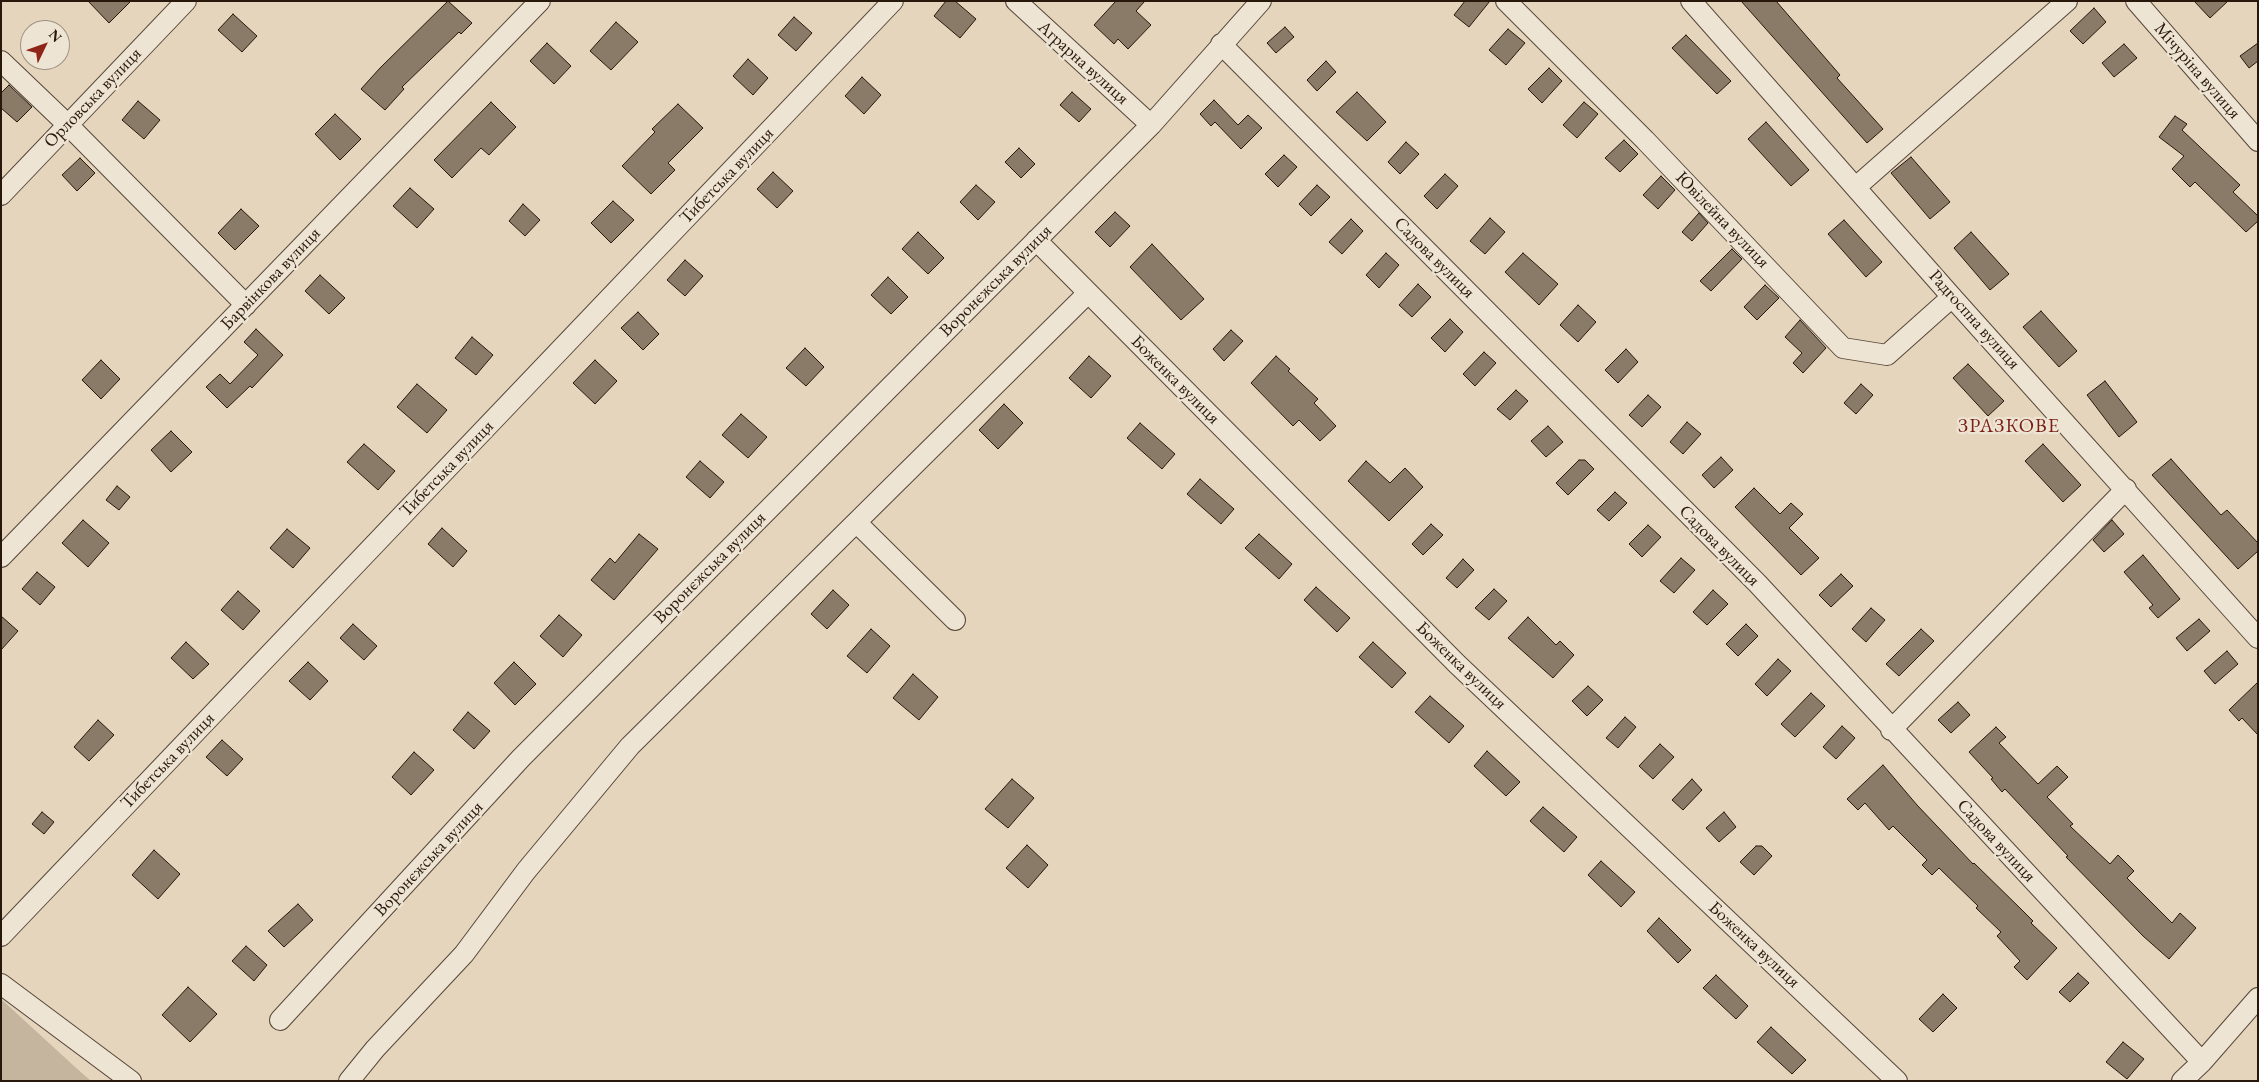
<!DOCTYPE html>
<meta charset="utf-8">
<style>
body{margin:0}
#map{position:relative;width:2259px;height:1082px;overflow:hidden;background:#e5d5bd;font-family:"EB Garamond",serif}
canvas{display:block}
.frame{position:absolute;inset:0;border:2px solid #27180b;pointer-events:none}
.north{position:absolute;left:20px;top:20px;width:50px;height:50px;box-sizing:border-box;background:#eee4d4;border:1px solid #9e9284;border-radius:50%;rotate:48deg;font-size:14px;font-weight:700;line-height:20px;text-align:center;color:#27180b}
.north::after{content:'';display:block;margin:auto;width:18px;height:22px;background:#8f2418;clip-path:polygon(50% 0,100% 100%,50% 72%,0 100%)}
</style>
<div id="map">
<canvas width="2259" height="1082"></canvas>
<div class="frame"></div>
<div class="north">N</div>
</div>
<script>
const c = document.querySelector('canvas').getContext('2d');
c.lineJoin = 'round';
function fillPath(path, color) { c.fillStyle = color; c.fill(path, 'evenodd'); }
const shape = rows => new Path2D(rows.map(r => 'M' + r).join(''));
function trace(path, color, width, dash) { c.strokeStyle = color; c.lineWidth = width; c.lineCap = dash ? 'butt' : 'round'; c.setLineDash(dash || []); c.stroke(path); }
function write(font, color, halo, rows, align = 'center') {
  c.font = font + ' "EB Garamond",serif'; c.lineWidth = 4.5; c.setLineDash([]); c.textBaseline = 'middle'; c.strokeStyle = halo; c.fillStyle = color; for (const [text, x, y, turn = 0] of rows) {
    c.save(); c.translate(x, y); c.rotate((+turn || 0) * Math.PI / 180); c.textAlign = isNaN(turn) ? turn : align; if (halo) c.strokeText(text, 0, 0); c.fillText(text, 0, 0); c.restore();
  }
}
fillPath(shape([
 [1,999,74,1066,91,1081,1,1080]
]), '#c5b59f');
const building = shape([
 [88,1,131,1,109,23,88,1],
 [448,1,472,23,461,34,459,32,402,87,404,89,385,110,361,89,380,68,448,1],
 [946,1,955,1,976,19,960,38,934,16,946,1],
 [1116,1,1145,1,1136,11,1151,25,1128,49,1118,39,1114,44,1094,25,1116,1],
 [1465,1,1490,1,1469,27,1454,15,1465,1],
 [1741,1,1776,1,1840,75,1837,78,1883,129,1867,143,1741,1],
 [2194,1,2228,1,2210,18,2194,1],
 [2094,8,2106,22,2083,44,2070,31,2094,8],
 [233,14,257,36,242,52,218,30,233,14],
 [794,17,812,33,796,51,778,35,794,17],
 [616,22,638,42,611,70,590,51,616,22],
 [1285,27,1294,37,1276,53,1267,43,1285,27],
 [1508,29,1525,43,1506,65,1489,50,1508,29],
 [1686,35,1731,81,1717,94,1672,48,1686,35],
 [547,43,571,66,554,84,530,61,547,43],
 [2258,43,2258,61,2249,68,2240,56,2258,43],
 [2124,44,2137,58,2114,77,2102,63,2124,44],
 [748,59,768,78,753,95,733,76,748,59],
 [1326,61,1336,72,1317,91,1307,80,1326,61],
 [1549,68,1562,81,1542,103,1528,89,1549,68],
 [862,77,881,95,864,114,845,96,862,77],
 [9,85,32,107,17,122,1,108,1,93,9,85],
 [1072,92,1091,109,1079,122,1060,105,1072,92],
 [1357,92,1386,122,1367,141,1336,112,1357,92],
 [1214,100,1238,125,1248,115,1262,128,1241,149,1215,122,1211,126,1200,114,1214,100],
 [138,101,160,120,144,139,122,120,138,101],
 [491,102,516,127,489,155,481,148,452,178,434,160,491,102],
 [1584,102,1598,114,1577,138,1563,125,1584,102],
 [678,104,703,128,668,163,675,170,651,194,622,166,655,132,652,129,678,104],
 [335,114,361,139,340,160,315,134,335,114],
 [2175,116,2187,124,2182,130,2240,185,2233,192,2258,216,2258,221,2246,232,2195,182,2190,187,2172,169,2184,156,2159,137,2175,116],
 [1766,122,1809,170,1791,186,1748,139,1766,122],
 [1624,140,1638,154,1620,172,1605,158,1624,140],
 [1406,142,1419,154,1400,174,1388,162,1406,142],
 [1019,148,1035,164,1021,178,1005,162,1019,148],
 [1284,155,1297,167,1278,187,1265,174,1284,155],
 [1911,157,1950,202,1930,219,1891,173,1911,157],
 [80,158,95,173,77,191,62,175,80,158],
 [773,172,793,191,777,208,757,189,773,172],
 [1445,174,1458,186,1437,209,1424,196,1445,174],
 [1661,176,1675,190,1658,209,1643,195,1661,176],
 [976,185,995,202,978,220,960,202,976,185],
 [1317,185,1330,197,1311,216,1299,204,1317,185],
 [410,188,434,209,417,228,393,206,410,188],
 [613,201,634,220,611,243,591,223,613,201],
 [523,204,540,220,525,236,509,221,523,204],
 [241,209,259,226,235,250,218,233,241,209],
 [1115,212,1130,226,1110,247,1095,232,1115,212],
 [1699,213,1708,223,1692,241,1682,232,1699,213],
 [1490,218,1505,232,1485,254,1470,241,1490,218],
 [1351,219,1363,231,1342,254,1329,242,1351,219],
 [1844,220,1882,262,1866,277,1828,234,1844,220],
 [918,232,944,258,928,274,902,249,918,232],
 [1971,232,2009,274,1990,290,1954,248,1971,232],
 [1152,244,1204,299,1181,320,1130,267,1152,244],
 [1732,249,1742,259,1711,291,1700,281,1732,249],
 [1386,253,1399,265,1379,288,1366,275,1386,253],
 [1523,253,1558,284,1539,305,1505,272,1523,253],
 [685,260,703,276,685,296,667,280,685,260],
 [320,275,345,298,329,314,305,291,320,275],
 [888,277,908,297,891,314,871,295,888,277],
 [1418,284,1431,297,1412,317,1399,305,1418,284],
 [1765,285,1779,298,1757,320,1744,307,1765,285],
 [1578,305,1596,322,1578,342,1560,325,1578,305],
 [2041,311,2077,351,2059,367,2023,327,2041,311],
 [638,312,659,334,643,350,621,328,638,312],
 [1450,319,1463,332,1445,352,1431,338,1450,319],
 [1800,320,1826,348,1803,373,1793,363,1802,353,1785,337,1800,320],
 [256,329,283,355,252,388,250,386,227,408,206,387,220,374,230,384,258,355,244,342,256,329],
 [1231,330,1243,341,1224,361,1213,349,1231,330],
 [472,337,493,355,476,375,455,358,472,337],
 [805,348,824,367,806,386,786,368,805,348],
 [1626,349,1638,362,1618,383,1605,370,1626,349],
 [1484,352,1496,363,1475,386,1463,374,1484,352],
 [1089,356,1111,376,1091,398,1069,378,1089,356],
 [1276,356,1290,369,1288,371,1318,399,1314,403,1336,426,1320,441,1299,420,1293,426,1251,383,1276,356],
 [101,360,120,379,101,399,82,380,101,360],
 [595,360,617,381,595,404,573,383,595,360],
 [1968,364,2004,401,1988,416,1953,378,1968,364],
 [2105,381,2137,422,2119,437,2087,395,2105,381],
 [417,384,447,410,427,433,397,407,417,384],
 [1861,384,1873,395,1856,414,1844,403,1861,384],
 [1516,390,1528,401,1510,420,1497,409,1516,390],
 [1648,395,1661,407,1642,427,1629,415,1648,395],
 [1004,404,1023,423,998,449,979,430,1004,404],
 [741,414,767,437,748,458,722,435,741,414],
 [1687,422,1701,434,1683,454,1670,442,1687,422],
 [1140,423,1175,454,1162,469,1127,438,1140,423],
 [1548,426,1563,442,1546,457,1531,441,1548,426],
 [171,431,192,452,171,472,151,450,171,431],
 [364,444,395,471,378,490,347,462,364,444],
 [2043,444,2081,485,2063,502,2025,461,2043,444],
 [1721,457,1733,470,1714,488,1702,475,1721,457],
 [2171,459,2221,515,2227,510,2258,543,2258,551,2238,569,2152,475,2171,459],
 [1579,460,1585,460,1594,469,1568,495,1556,483,1579,460],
 [700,461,724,482,710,498,686,477,700,461],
 [1366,461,1390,483,1405,468,1423,487,1389,521,1348,481,1366,461],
 [1200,479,1234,509,1221,524,1187,494,1200,479],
 [117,486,130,497,119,510,106,500,117,486],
 [1754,488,1780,514,1791,503,1803,514,1789,528,1819,558,1801,575,1735,507,1754,488],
 [1615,492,1627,503,1609,521,1597,510,1615,492],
 [83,520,109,543,88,567,62,543,83,520],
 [2112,520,2124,534,2104,552,2093,540,2112,520],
 [1431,524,1443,535,1423,555,1412,544,1431,524],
 [1648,525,1661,537,1642,557,1629,544,1648,525],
 [442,528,467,551,453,567,428,544,442,528],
 [287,529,310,548,293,568,270,548,287,529],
 [639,534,658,549,614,600,591,580,610,558,615,563,639,534],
 [1259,534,1292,564,1279,579,1245,548,1259,534],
 [2143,555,2180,599,2158,618,2149,608,2153,605,2124,572,2143,555],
 [1681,558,1695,570,1674,593,1660,581,1681,558],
 [1463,559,1474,570,1457,588,1446,578,1463,559],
 [37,572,55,587,40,605,22,589,37,572],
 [1841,574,1853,586,1831,607,1819,595,1841,574],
 [1316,587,1350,618,1337,632,1304,600,1316,587],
 [1494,589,1507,601,1489,620,1475,608,1494,589],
 [833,590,849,605,827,629,811,614,833,590],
 [1713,590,1728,604,1707,625,1693,612,1713,590],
 [238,591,260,611,243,630,221,610,238,591],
 [1871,608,1885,620,1866,642,1852,629,1871,608],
 [559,615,582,635,563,657,540,636,559,615],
 [1,616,18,631,1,650,1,616],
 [1528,617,1556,645,1560,641,1574,655,1553,678,1508,638,1528,617],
 [2199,619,2210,631,2187,651,2176,638,2199,619],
 [353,624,377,646,364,660,340,638,353,624],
 [1746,624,1758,636,1738,656,1726,644,1746,624],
 [871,629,890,646,867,673,847,656,871,629],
 [1921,629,1934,641,1899,676,1886,664,1921,629],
 [186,642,209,664,193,679,171,658,186,642],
 [1373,642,1406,673,1392,688,1359,657,1373,642],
 [2227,651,2238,664,2215,684,2204,671,2227,651],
 [1778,659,1791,671,1767,696,1755,684,1778,659],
 [308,662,328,681,310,700,289,681,308,662],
 [514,662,536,684,515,705,494,683,514,662],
 [913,674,938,697,919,720,893,698,913,674],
 [2258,682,2258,735,2242,718,2239,721,2229,710,2258,682],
 [1588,686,1603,700,1587,716,1572,701,1588,686],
 [1811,693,1825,706,1795,737,1781,724,1811,693],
 [1430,696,1464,726,1449,743,1415,712,1430,696],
 [1958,702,1970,715,1951,733,1938,720,1958,702],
 [468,712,490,731,474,749,453,730,468,712],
 [1625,717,1636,727,1618,748,1606,738,1625,717],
 [98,720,114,735,89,761,74,747,98,720],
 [1842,726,1855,738,1836,759,1823,747,1842,726],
 [1996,727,2006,737,1999,743,2038,784,2057,766,2068,777,2047,797,2073,824,2070,826,2110,864,2118,855,2134,871,2127,878,2172,923,2180,913,2196,928,2169,959,2143,936,2066,857,2068,856,2005,789,2002,792,1991,779,1993,778,1969,752,1996,727],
 [222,740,243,759,227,776,206,757,222,740],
 [1660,744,1674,757,1653,779,1639,766,1660,744],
 [1487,751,1520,782,1506,796,1474,766,1487,751],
 [414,752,434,770,411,795,392,777,414,752],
 [1883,765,1917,805,1973,864,1974,863,2023,911,2033,921,2031,923,2057,948,2027,980,2014,967,2020,961,1997,936,2001,932,1976,908,1978,906,1939,868,1932,875,1922,865,1927,860,1893,826,1889,830,1865,803,1858,810,1847,799,1883,765],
 [1012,779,1034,798,1008,828,985,809,1012,779],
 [1692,779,1702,790,1683,810,1672,800,1692,779],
 [1543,807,1577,837,1564,852,1530,821,1543,807],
 [42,812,54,822,44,834,32,824,42,812],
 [1724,812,1736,827,1719,842,1706,828,1724,812],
 [1027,845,1048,865,1028,888,1006,868,1027,845],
 [1756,846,1762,846,1772,856,1754,875,1740,862,1756,846],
 [154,850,180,874,158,899,132,875,154,850],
 [1601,861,1635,892,1621,907,1588,875,1601,861],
 [298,904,313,920,284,947,268,931,298,904],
 [1659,918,1691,950,1678,963,1647,931,1659,918],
 [246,946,267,965,254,981,232,961,246,946],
 [2078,973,2089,983,2070,1002,2059,992,2078,973],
 [1716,975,1748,1006,1736,1019,1703,988,1716,975],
 [188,987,217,1014,190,1042,162,1015,188,987],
 [1943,994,1957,1008,1933,1032,1919,1019,1943,994],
 [1771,1027,1806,1060,1792,1074,1757,1042,1771,1027],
 [2123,1042,2144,1059,2127,1079,2106,1062,2123,1042]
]);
fillPath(building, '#8a7a68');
trace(building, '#27180b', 1);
const minor = shape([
 [1016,1,1151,125],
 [1506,1,1645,140,1843,348,1887,355,1952,297],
 [1691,1,1952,297,2258,638],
 [2136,1,2258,141],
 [1221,44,1758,584,2202,1062],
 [1,61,68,125,246,305],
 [1856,187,2067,1],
 [1,195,186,1],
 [1036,240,1457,664,1897,1081],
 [857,523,955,620],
 [1,557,540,1],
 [1891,730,2126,489],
 [1,936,893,1],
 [1,984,131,1081],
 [280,1020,521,758,1151,125,1261,1],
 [349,1081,375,1049,464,954,526,871,630,746,1088,293],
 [2182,1081,2202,1062,2258,998]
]);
trace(minor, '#564738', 22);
trace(minor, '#eee4d4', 20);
write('18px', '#27180b', '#eee4d4', [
 ["Аграрна вулиця",1083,63,42],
 ["Мічуріна вулиця",2197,71,49],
 ["Орловська вулиця",93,98,-46],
 ["Тибетська вулиця",727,176,-46],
 ["Ювілейна вулиця",1722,220,46],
 ["Садова вулиця",1434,258,45],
 ["Барвінкова вулиця",271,279,-46],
 ["Воронєжська вулиця",996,281,-45],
 ["Радгоспна вулиця",1974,320,48],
 ["Боженка вулиця",1175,380,45],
 ["Тибетська вулиця",447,469,-46],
 ["Садова вулиця",1719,546,45],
 ["Воронєжська вулиця",710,568,-45],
 ["Боженка вулиця",1461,666,44],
 ["Тибетська вулиця",168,761,-46],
 ["Садова вулиця",1996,841,47],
 ["Воронєжська вулиця",429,859,-47],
 ["Боженка вулиця",1754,945,43]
]);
c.letterSpacing = '1px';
write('20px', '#7a1f14', '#eee4d4', [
 ["ЗРАЗКОВЕ",2009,427]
]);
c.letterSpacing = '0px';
</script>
